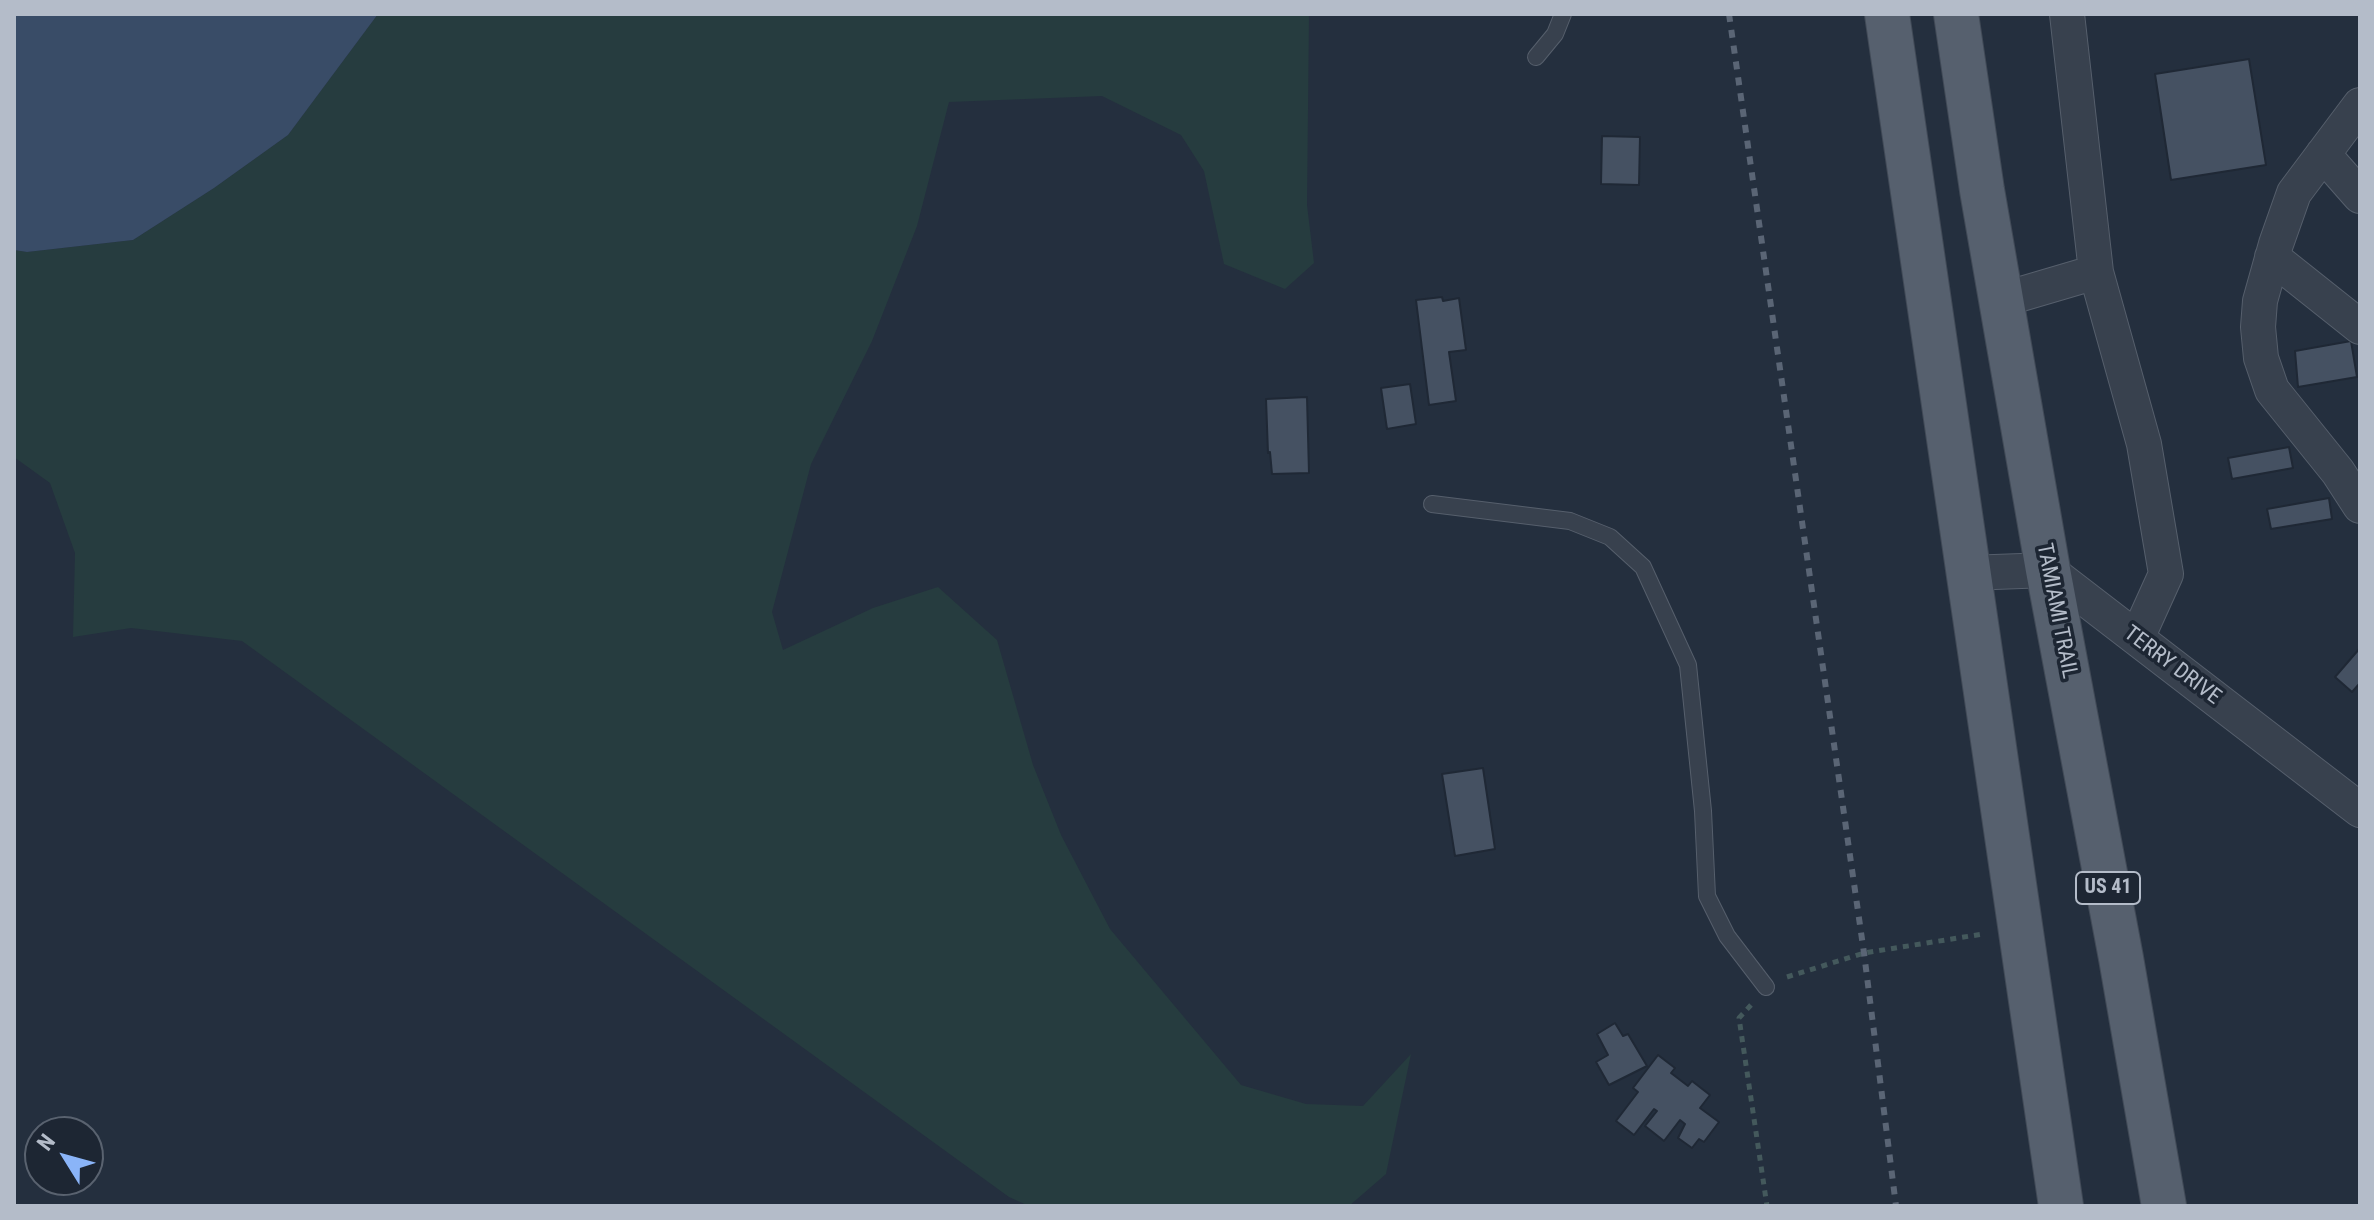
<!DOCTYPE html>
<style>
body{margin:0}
#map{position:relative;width:2374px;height:1220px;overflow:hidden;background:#242f3e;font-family:"Roboto Condensed",sans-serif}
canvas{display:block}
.frame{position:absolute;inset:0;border:16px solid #b4bcc9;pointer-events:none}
.north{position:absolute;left:24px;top:1116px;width:80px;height:80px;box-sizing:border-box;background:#1d2633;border:2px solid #59626f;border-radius:50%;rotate:307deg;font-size:22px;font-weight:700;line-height:32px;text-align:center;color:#b4bcc9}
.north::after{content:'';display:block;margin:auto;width:28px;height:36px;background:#8ab4f8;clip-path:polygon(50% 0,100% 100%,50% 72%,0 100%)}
</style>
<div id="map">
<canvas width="2374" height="1220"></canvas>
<div class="frame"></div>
<div class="north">N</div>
</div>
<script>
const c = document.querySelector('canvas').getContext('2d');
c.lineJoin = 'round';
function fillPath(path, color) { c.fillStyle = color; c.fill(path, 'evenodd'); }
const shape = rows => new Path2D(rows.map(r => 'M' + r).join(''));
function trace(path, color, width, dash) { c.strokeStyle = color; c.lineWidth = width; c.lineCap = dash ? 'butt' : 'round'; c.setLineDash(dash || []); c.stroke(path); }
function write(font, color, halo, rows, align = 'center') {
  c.font = font + ' "Roboto Condensed",sans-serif'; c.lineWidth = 7; c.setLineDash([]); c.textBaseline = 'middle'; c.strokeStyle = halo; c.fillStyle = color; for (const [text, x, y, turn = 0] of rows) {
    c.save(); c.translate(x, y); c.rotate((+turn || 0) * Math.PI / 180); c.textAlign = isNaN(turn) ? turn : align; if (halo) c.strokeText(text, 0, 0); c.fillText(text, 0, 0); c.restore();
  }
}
fillPath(shape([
 [378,14,1309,14,1307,205,1314,263,1285,289,1224,264,1204,171,1181,135,1102,96,949,102,917,226,872,341,811,464,772,612,783,650,873,608,938,587,997,640,1033,765,1061,835,1110,929,1241,1085,1306,1104,1363,1106,1411,1054,1386,1174,1349,1206,1029,1206,1009,1197,242,641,131,628,73,637,75,553,50,483,14,457,14,250,27,252,133,240,214,188,288,135]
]), '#263c3f');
fillPath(shape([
 [14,14,378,14,288,135,214,188,133,240,27,252,14,250]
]), '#394c67');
const building = shape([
 [2249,59,2266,165,2171,180,2155,74,2249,59],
 [1602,136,1640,137,1639,185,1601,184,1602,136],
 [1442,297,1443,301,1459,298,1466,350,1449,352,1456,401,1429,405,1416,300,1442,297],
 [2351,341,2357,377,2298,387,2295,351,2351,341],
 [1410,384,1416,424,1387,429,1381,388,1410,384],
 [1307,397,1309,473,1272,474,1270,452,1268,453,1266,399,1307,397],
 [2289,447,2293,468,2232,479,2228,458,2289,447],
 [2329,498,2332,519,2271,529,2267,509,2329,498],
 [2360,648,2360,683,2352,692,2335,677,2360,648],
 [1483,768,1495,849,1455,856,1442,774,1483,768],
 [1615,1023,1623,1036,1628,1034,1647,1066,1609,1085,1596,1062,1608,1055,1597,1034,1615,1023],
 [1658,1055,1675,1068,1671,1073,1688,1086,1692,1081,1710,1095,1700,1108,1719,1122,1704,1142,1699,1139,1692,1148,1678,1138,1685,1124,1680,1120,1664,1141,1645,1126,1657,1111,1654,1109,1634,1135,1616,1121,1638,1092,1633,1088,1658,1055]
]);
fillPath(building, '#455162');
trace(building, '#1f2835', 2);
const service = shape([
 [1536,57,1555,34,1563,14],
 [1432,504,1570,521,1610,537,1643,567,1688,665,1703,811,1707,896,1727,936,1766,987]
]);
const minor = shape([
 [2360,105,2294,193,2276,244,2260,301,2258,327,2261,358,2272,390,2338,472,2360,506],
 [2323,154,2360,196],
 [2272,257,2360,327],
 [2096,272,2144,444,2166,574,2137,638],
 [2001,300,2096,272,2067,14],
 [1968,573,2048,570,2360,810]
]);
const primary = shape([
 [1887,14,2061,1206],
 [1956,14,1982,190,2048,570,2121,958,2164,1206]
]);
trace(service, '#565f6c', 18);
trace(minor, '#565f6c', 36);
trace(primary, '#414a57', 46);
trace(shape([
 [1787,977,1864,953,1983,934],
 [1751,1005,1739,1018,1767,1206]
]), '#44595c', 5, [6, 6]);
trace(service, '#38414e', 16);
trace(minor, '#38414e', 34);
trace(primary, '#56606e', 44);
trace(shape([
 [1729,14,1864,953,1896,1206]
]), '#5a6575', 6, [8, 8]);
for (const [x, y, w] of [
 [2108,888,64]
]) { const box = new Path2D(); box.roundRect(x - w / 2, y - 16, w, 32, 6); c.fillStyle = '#1d2633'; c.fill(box); trace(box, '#b4bcc9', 2); }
write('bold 20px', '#b4bcc9', null, [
 ["US 41",2108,888]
]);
write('22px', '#b4bcc9', '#1d2633', [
 ["TAMIAMI TRAIL",2056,611,79],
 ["TERRY DRIVE",2172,666,37]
]);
</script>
